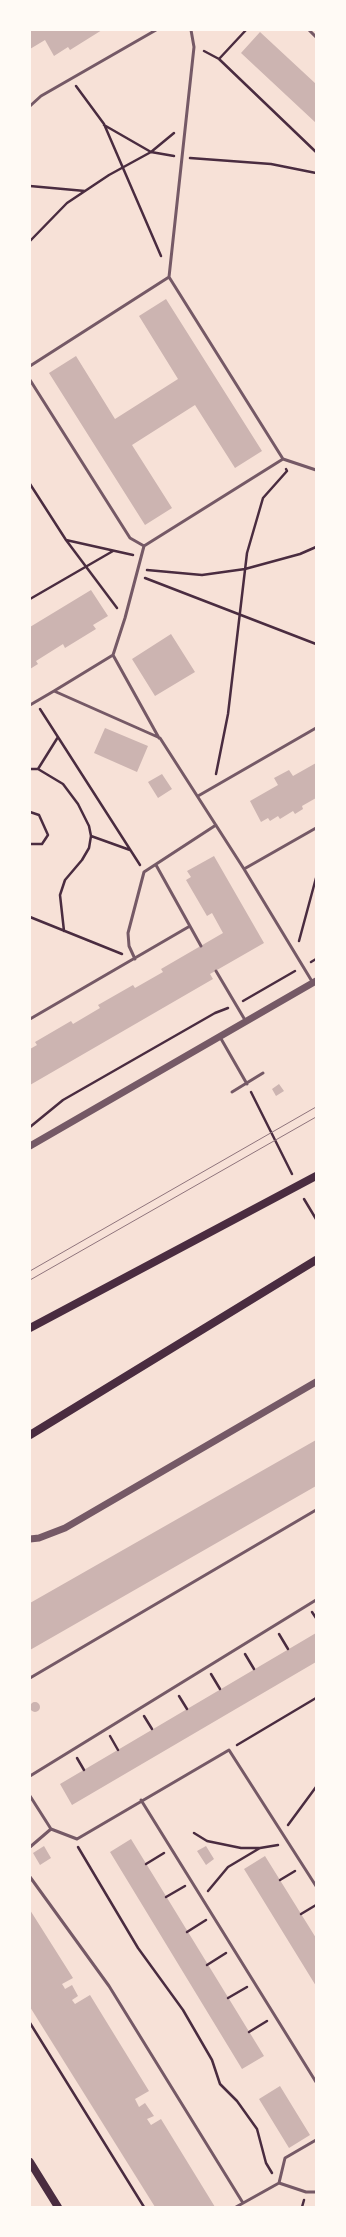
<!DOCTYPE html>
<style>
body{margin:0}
#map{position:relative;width:346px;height:2237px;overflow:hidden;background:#f7e1d7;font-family:Ubuntu,sans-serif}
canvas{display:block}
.frame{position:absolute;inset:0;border:31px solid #fffaf5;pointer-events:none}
</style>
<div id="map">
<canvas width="346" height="2237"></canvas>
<div class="frame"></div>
</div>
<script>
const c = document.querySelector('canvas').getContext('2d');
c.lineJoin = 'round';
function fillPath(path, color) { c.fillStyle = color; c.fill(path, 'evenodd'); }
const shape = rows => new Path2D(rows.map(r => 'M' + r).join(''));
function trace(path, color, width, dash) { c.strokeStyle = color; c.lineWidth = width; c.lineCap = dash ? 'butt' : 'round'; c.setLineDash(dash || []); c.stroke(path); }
fillPath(shape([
 [30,30,102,30,70,50,68,47,54,56,45,40,30,49],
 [260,32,316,84,316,123,241,53],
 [166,299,262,451,235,468,195,405,132,445,172,508,145,525,49,373,76,356,115,419,178,379,139,316],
 [91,590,108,616,93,625,96,629,65,648,63,644,36,661,38,664,30,669,30,627],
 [171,634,195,672,155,696,132,659],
 [105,728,148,746,137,772,94,753],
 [316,763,316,798,302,806,303,809,295,814,293,811,280,819,278,816,270,821,268,818,261,822,250,801,278,785,274,778,289,770,293,776],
 [162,774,172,789,158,798,148,782],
 [214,856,264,943,210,974,213,979,30,1085,30,1049,37,1045,35,1042,71,1021,73,1024,100,1008,98,1005,133,985,135,988,163,972,161,969,223,933,212,913,207,916,186,880,191,877,187,871],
 [279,1084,284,1091,276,1096,272,1089],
 [316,1440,316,1486,30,1650,30,1603],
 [316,1633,316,1662,72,1805,60,1784],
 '30 1707a5 5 0 1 1 10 0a5 5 0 1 1-10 0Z',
 [131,1839,264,2056,242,2069,110,1852],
 [44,1846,51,1858,40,1865,33,1853],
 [206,1846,214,1859,206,1865,197,1851],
 [265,1856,316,1938,316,1986,244,1869],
 [30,1910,73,1978,62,1984,64,1987,65,1989,72,1985,78,1996,72,2000,75,2004,90,1995,149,2091,135,2099,139,2107,145,2103,154,2116,147,2119,151,2125,161,2119,215,2207,155,2207,30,2007],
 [280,2086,310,2135,289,2148,259,2099]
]), '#ccb4b1');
trace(shape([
 [204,51,219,59,316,152],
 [219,59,246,30],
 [76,86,104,124,161,256],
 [104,125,151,152,174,156],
 [190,158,271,164,316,173],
 [30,186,85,191],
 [30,241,67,203,109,175,151,152,174,133],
 [30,484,66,540,117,608],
 [66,540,133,555],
 [147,570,202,575,245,569,300,554,316,547],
 [145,578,316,644],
 [30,599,113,551],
 [40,709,140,865],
 [30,769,38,769,63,784,78,804,89,826,91,836,89,848,82,860,65,880,60,895,64,931],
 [38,769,58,737],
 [216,774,228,714,247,553,263,498,287,471,286,469],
 [30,812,39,815,48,835,42,844,30,844],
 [91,836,130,850],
 [30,917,122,954],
 [299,941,316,878],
 [311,962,316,959],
 [243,1001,295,971],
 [251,1092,292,1174],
 [30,1127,63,1100,215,1013,228,1008],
 [304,1199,316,1219],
 [312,1612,316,1618],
 [279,1634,288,1649],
 [245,1654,254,1669],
 [211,1674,220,1689],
 [179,1696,187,1709],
 [144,1716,152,1729],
 [110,1736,118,1750],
 [237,1745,316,1698],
 [77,1758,84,1770],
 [288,1825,316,1787],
 [194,1833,207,1841,241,1848,259,1848],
 [78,1847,138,1948,183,2010,212,2060,220,2084,237,2101,257,2129,266,2163,272,2173],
 [146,1864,164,1853],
 [280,1880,295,1871],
 [208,1891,228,1867,260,1848,278,1845],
 [166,1897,185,1886],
 [301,1914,316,1905],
 [187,1932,206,1920],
 [207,1965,226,1953],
 [228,1998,247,1987],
 [30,2023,144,2207],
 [249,2032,267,2021],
 [302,2207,304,2200]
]), '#4a2c40', 2.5);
trace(shape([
 [191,30,194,47,169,277,283,459,316,470],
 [309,30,316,37],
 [30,106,41,96,156,30],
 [30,366,169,277],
 [30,380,130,538,144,546,283,459],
 [113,655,125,618,144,546],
 [54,691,113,655,159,738],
 [30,705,54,691,160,738,244,869,313,983],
 [198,796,316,728],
 [156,865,201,946],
 [244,869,316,828],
 [135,959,129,946,128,933,144,872,216,825],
 [216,971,245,1020],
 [30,1019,190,926],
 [220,1037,247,1084],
 [232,1092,263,1073],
 [30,1678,316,1510],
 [30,1776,316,1600],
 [30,1796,51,1829],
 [141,1800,316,2082],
 [30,1847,51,1829,77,1839,229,1750,316,1886],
 [30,1877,109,1986,243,2203],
 [279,2183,285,2158,316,2140],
 [236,2207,279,2183,306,2192,316,2192]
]), '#755966', 3);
trace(shape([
 [30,1146,316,981],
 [30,1539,39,1538,65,1528,316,1382]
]), '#755966', 7);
trace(shape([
 [30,1328,316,1176],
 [30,1435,316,1260],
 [30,2162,58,2207]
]), '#4a2c40', 8);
trace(shape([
 [30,1271,316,1107],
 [30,1280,316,1117]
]), '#8f747c', 1);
</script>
